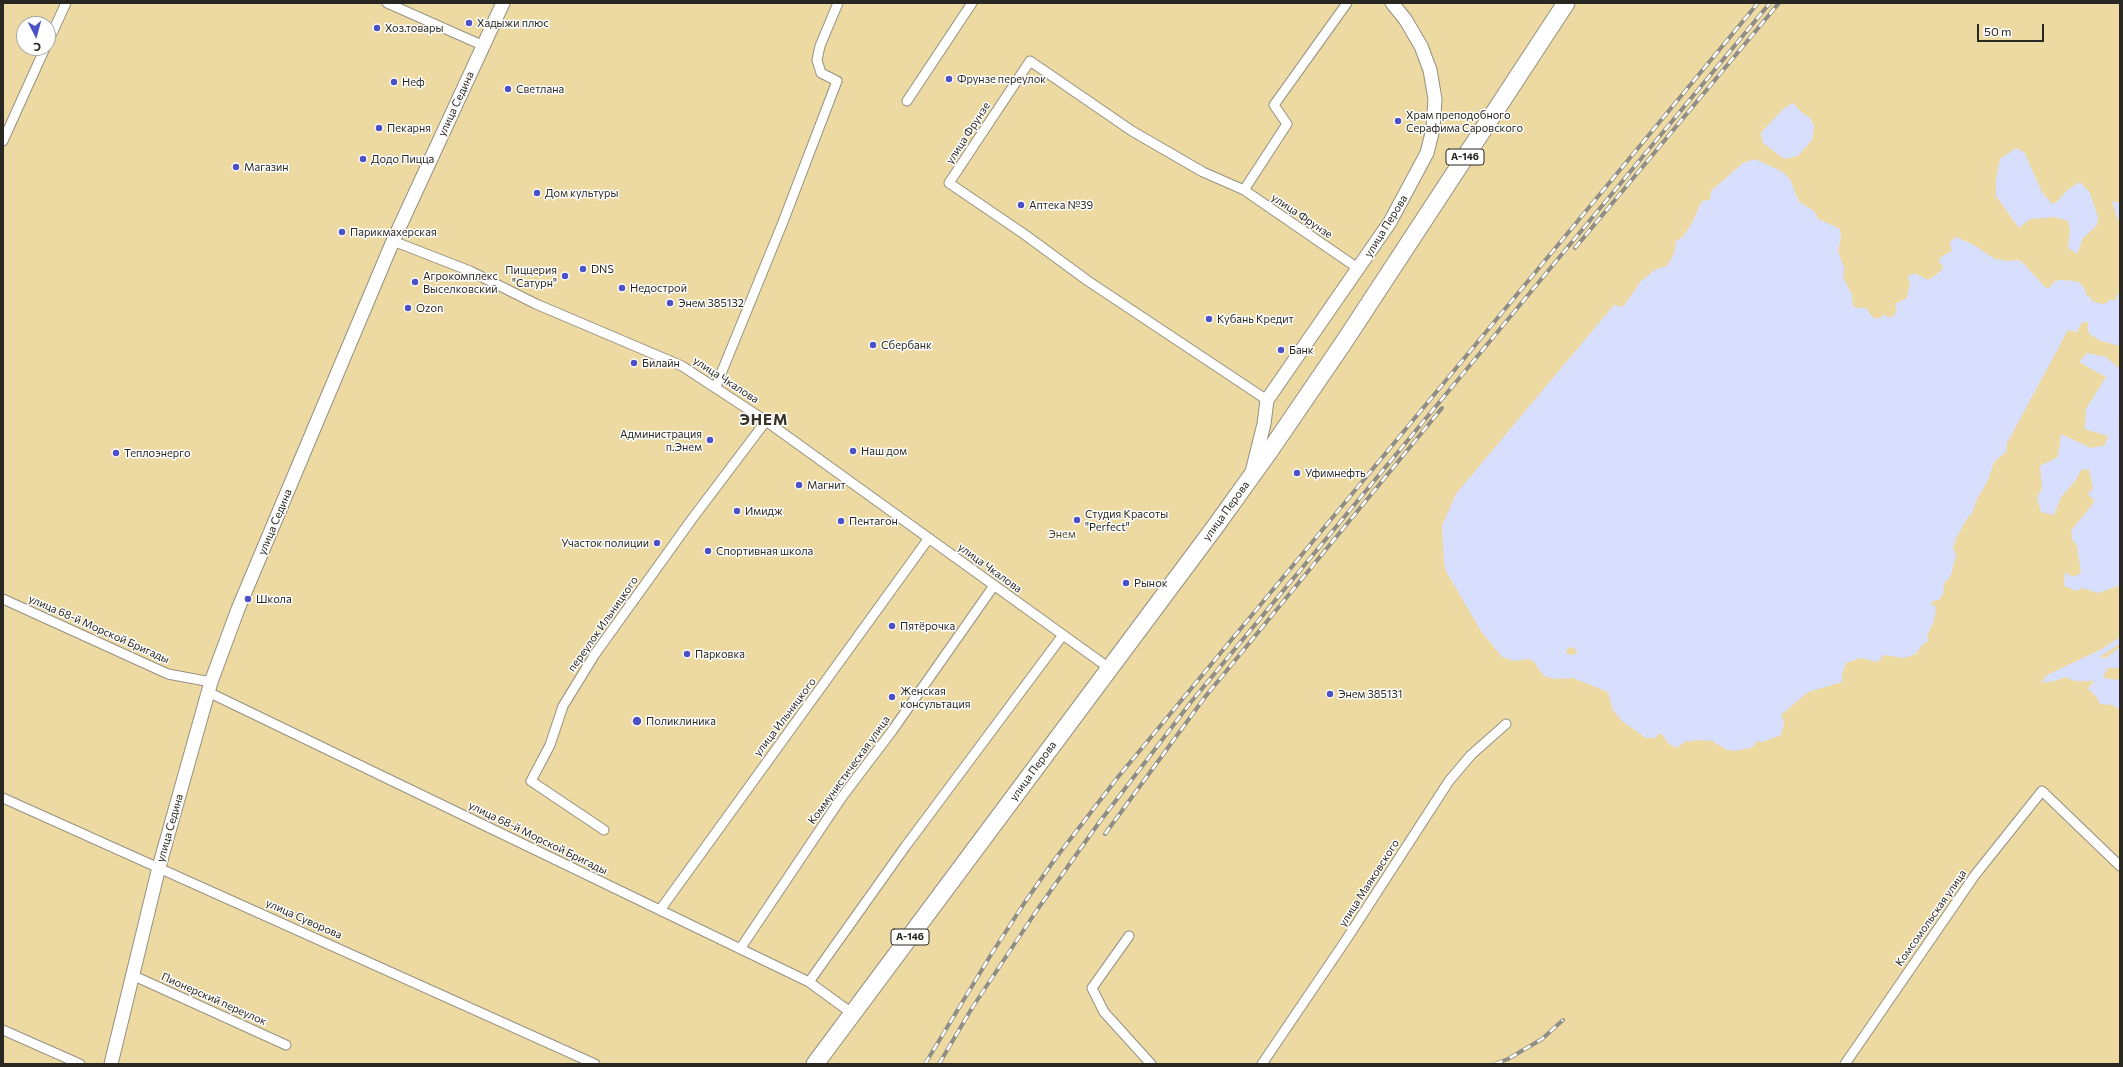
<!DOCTYPE html>
<meta charset="utf-8">
<style>
body{margin:0}
#map{position:relative;width:2123px;height:1067px;overflow:hidden;background:#fefbf1;font-family:Commissioner,sans-serif}
canvas{display:block}
.frame{position:absolute;inset:0;border:4px solid #292721;pointer-events:none}
.north{position:absolute;left:16px;top:16px;width:40px;height:40px;box-sizing:border-box;background:#fff;border:1px solid #a9a9a6;border-radius:50%;rotate:174deg;font-size:11px;font-weight:700;line-height:16px;text-align:center;color:#292721}
.north::after{content:'';display:block;margin:auto;width:14px;height:18px;background:#4c51c7;clip-path:polygon(50% 0,100% 100%,50% 72%,0 100%)}
.scale{position:absolute;left:1977px;top:24px;width:67px;height:18px;box-sizing:border-box;border:2px solid #292721;border-top:0;padding-left:5px;font-size:12px;line-height:14px;white-space:nowrap;color:#292721;-webkit-text-stroke:3px #fff;paint-order:stroke}
</style>
<div id="map">
<canvas width="2123" height="1067"></canvas>
<div class="frame"></div>
<div class="north">С</div>
<div class="scale">50 m</div>
</div>
<script>
const c = document.querySelector('canvas').getContext('2d');
c.lineJoin = 'round';
function fillPath(path, color) { c.fillStyle = color; c.fill(path, 'evenodd'); }
const shape = rows => new Path2D(rows.map(r => 'M' + r).join(''));
function trace(path, color, width, dash) { c.strokeStyle = color; c.lineWidth = width; c.lineCap = dash ? 'butt' : 'round'; c.setLineDash(dash || []); c.stroke(path); }
function write(font, color, halo, rows, align = 'center') {
  c.font = font + ' Commissioner,sans-serif'; c.lineWidth = 3; c.setLineDash([]); c.textBaseline = 'middle'; c.strokeStyle = halo; c.fillStyle = color; for (const [text, x, y, turn = 0] of rows) {
    c.save(); c.translate(x, y); c.rotate((+turn || 0) * Math.PI / 180); c.textAlign = isNaN(turn) ? turn : align; if (halo) c.strokeText(text, 0, 0); c.fillText(text, 0, 0); c.restore();
  }
}
fillPath(shape([
 [3,3,2120,3,2120,1064,3,1064],
 [24,24,48,24,48,48,24,48]
]), '#eddaa2');
fillPath(shape([
 [1793,103,1802,113,1810,118,1814,126,1812,140,1798,156,1784,159,1763,143,1761,133,1783,109],
 [2016,148,2024,152,2042,192,2052,204,2058,201,2067,190,2080,182,2090,193,2098,217,2097,225,2083,238,2077,254,2068,248,2070,232,2068,221,2055,217,2030,219,2019,228,1996,196,1996,179,2000,159],
 [1755,159,1783,172,1790,179,1799,202,1814,211,1818,219,1840,229,1841,236,1838,251,1844,268,1843,278,1852,294,1853,306,1856,308,1867,308,1870,314,1874,318,1881,318,1884,314,1888,317,1893,317,1897,310,1895,304,1907,298,1910,284,1908,276,1914,273,1928,280,1940,272,1943,267,1939,261,1942,256,1952,251,1950,242,1956,237,1972,244,1995,259,2009,261,2018,260,2022,262,2045,287,2049,288,2055,281,2060,280,2074,281,2080,283,2085,290,2086,295,2090,297,2092,301,2102,304,2107,303,2109,300,2116,300,2117,295,2120,293,2120,346,2101,341,2091,335,2088,331,2088,322,2082,322,2077,332,2068,330,2007,443,2006,452,1994,462,1987,482,1977,499,1972,513,1968,517,1956,538,1953,548,1956,555,1951,575,1944,584,1943,594,1939,600,1932,601,1931,604,1936,607,1934,621,1927,636,1928,641,1922,645,1916,654,1903,658,1884,655,1877,662,1861,658,1846,663,1842,674,1842,682,1808,692,1781,715,1784,722,1781,735,1762,742,1756,741,1754,746,1751,748,1733,751,1725,749,1712,741,1697,740,1684,742,1677,748,1669,744,1662,734,1659,734,1655,738,1646,738,1622,721,1613,710,1608,692,1573,678,1554,679,1544,676,1533,661,1528,659,1515,661,1502,657,1481,631,1446,571,1444,562,1442,526,1456,494,1614,305,1623,307,1641,281,1656,269,1667,266,1674,254,1676,241,1682,238,1692,223,1702,201,1710,200,1711,191,1743,163],
 [1570,647,1574,648,1577,651,1575,655,1567,654,1566,650],
 [2112,201,2120,203,2120,223,2117,217],
 [2087,353,2106,357,2120,369,2120,417,2118,424,2120,426,2120,582,2118,586,2098,593,2082,588,2077,591,2064,586,2065,572,2073,577,2081,573,2077,546,2072,539,2071,531,2095,501,2088,494,2093,488,2089,469,2081,470,2076,480,2061,497,2054,515,2041,512,2037,498,2042,488,2040,466,2058,457,2061,434,2091,448,2105,445,2108,436,2085,429,2086,409,2106,377,2079,362],
 [2120,637,2120,644,2099,657,2106,658,2120,647,2120,668,2107,668,2103,678,2120,680,2120,710,2112,705,2100,704,2096,696,2088,689,2094,681,2075,681,2066,677,2054,681,2041,683,2047,675,2102,649]
]), '#d8dffe');
const street = shape([
 [387,3,484,46],
 [48,42,66,3],
 [907,101,972,3],
 [3,141,45,48],
 [1244,190,1287,124,1274,105,1347,3],
 [393,241,470,271,536,304,682,366,766,421,1109,668],
 [716,386,783,222,837,81,821,73,817,60,820,46,838,3],
 [1267,400,1088,281,1024,234,949,183,1030,61,1132,131,1203,172,1244,190,1359,269],
 [3,599,168,674,211,682],
 [208,692,809,982,853,1014],
 [3,798,595,1064],
 [604,830,531,781,550,745,563,706,595,654,692,519,766,421],
 [660,910,929,538],
 [1129,936,1092,988,1104,1012,1151,1064],
 [740,949,842,797,892,731,993,587],
 [132,975,286,1045],
 [809,982,905,847,1063,635],
 [3,1030,80,1064],
 [1262,1064,1346,940,1449,781,1471,755,1506,724],
 [1845,1064,1975,875,2042,791,2120,866]
]);
const secondary = shape([
 [1252,472,1264,424,1267,400,1390,222,1427,153,1433,129,1435,99,1430,70,1421,46,1405,19,1392,3],
 [111,1064,159,867,211,682,238,609,393,241,503,3]
]);
const highway = shape([
 [815,1064,1215,527,1271,449,1344,342,1566,3]
]);
trace(street, '#959081', 11);
trace(secondary, '#959081', 15);
trace(highway, '#959081', 19);
trace(street, '#fff', 9);
trace(secondary, '#fff', 13);
trace(highway, '#fff', 17);
const rail = shape([
 [1575,248,1779,3],
 [1105,834,1205,697,1442,408],
 [925,1064,992,953,1025,902,1055,859,1118,777,1758,3],
 [939,1064,972,1008,1037,910,1098,824,1191,702,1770,3],
 [1495,1064,1508,1059,1542,1039,1563,1020]
]);
trace(rail, '#8f8d85', 4);
trace(rail, '#fff', 2.5, [8]);
for (const [x, y, r, color] of [
 [469,23,4,"#4c51c7"],
 [377,28,4,"#4c51c7"],
 [949,79,4,"#4c51c7"],
 [394,82,4,"#4c51c7"],
 [508,89,4,"#4c51c7"],
 [1398,121,4,"#4c51c7"],
 [379,128,4,"#4c51c7"],
 [363,159,4,"#4c51c7"],
 [236,167,4,"#4c51c7"],
 [537,193,4,"#4c51c7"],
 [1021,205,4,"#4c51c7"],
 [342,232,4,"#4c51c7"],
 [583,269,4,"#4c51c7"],
 [565,276,4,"#4c51c7"],
 [415,282,4,"#4c51c7"],
 [622,288,4,"#4c51c7"],
 [670,303,4,"#4c51c7"],
 [408,308,4,"#4c51c7"],
 [1209,319,4,"#4c51c7"],
 [873,345,4,"#4c51c7"],
 [1281,350,4,"#4c51c7"],
 [634,363,4,"#4c51c7"],
 [710,440,4,"#4c51c7"],
 [853,451,4,"#4c51c7"],
 [116,453,4,"#4c51c7"],
 [1297,473,4,"#4c51c7"],
 [799,485,4,"#4c51c7"],
 [737,511,4,"#4c51c7"],
 [1077,520,4,"#4c51c7"],
 [841,521,4,"#4c51c7"],
 [657,543,4,"#4c51c7"],
 [708,551,4,"#4c51c7"],
 [1126,583,4,"#4c51c7"],
 [248,599,4,"#4c51c7"],
 [892,626,4,"#4c51c7"],
 [687,654,4,"#4c51c7"],
 [1330,694,4,"#4c51c7"],
 [892,697,4,"#4c51c7"],
 [637,721,5,"#4c51c7"]
]) { const dot = new Path2D(); dot.arc(x, y, r, 0, 2 * Math.PI); c.fillStyle = color; c.fill(dot); trace(dot, '#fff', 1.5); }
for (const [x, y, w] of [
 [1465,157,38],
 [910,937,38]
]) { const box = new Path2D(); box.roundRect(x - w / 2, y - 8, w, 16, 3); c.fillStyle = '#fff'; c.fill(box); trace(box, '#292721', 1); }
write('bold 10px', '#292721', null, [
 ["А-146",1465,157],
 ["А-146",910,937]
]);
write('11px', '#292721', '#fff', [
 ["Хадыжи плюс",477,23],
 ["Хоз.товары",385,28],
 ["Фрунзе переулок",957,79],
 ["Неф",402,82],
 ["Светлана",516,89],
 ["Храм преподобного",1406,115],
 ["Серафима Саровского",1406,128],
 ["Пекарня",387,128],
 ["Додо Пицца",371,159],
 ["Магазин",244,167],
 ["Дом культуры",545,193],
 ["Аптека №39",1029,205],
 ["Парикмахерская",350,232],
 ["DNS",591,269],
 ["Пиццерия",557,270,"right"],
 ["\"Сатурн\"",557,283,"right"],
 ["Агрокомплекс",423,276],
 ["Выселковский",423,289],
 ["Недострой",630,288],
 ["Энем 385132",678,303],
 ["Ozon",416,308],
 ["Кубань Кредит",1217,319],
 ["Сбербанк",881,345],
 ["Банк",1289,350],
 ["Билайн",642,363],
 ["Администрация",702,434,"right"],
 ["п.Энем",702,447,"right"],
 ["Наш дом",861,451],
 ["Теплоэнерго",124,453],
 ["Уфимнефть",1305,473],
 ["Магнит",807,485],
 ["Имидж",745,511],
 ["Студия Красоты",1085,514],
 ["\"Perfect\"",1085,527],
 ["Пентагон",849,521],
 ["Участок полиции",649,543,"right"],
 ["Спортивная школа",716,551],
 ["Рынок",1134,583],
 ["Школа",256,599],
 ["Пятёрочка",900,626],
 ["Парковка",695,654],
 ["Женская",900,691],
 ["консультация",900,704],
 ["Энем 385131",1338,694],
 ["Поликлиника",646,721]
], 'left');
write('11px', '#292721', '#fff', [
 ["улица Седина",456,104,-65],
 ["улица Фрунзе",968,133,-57],
 ["улица Фрунзе",1302,216,34],
 ["улица Перова",1386,226,-58],
 ["улица Чкалова",726,380,33],
 ["улица Перова",1226,511,-54],
 ["улица Седина",275,522,-67],
 ["улица Чкалова",990,568,36],
 ["переулок Ильницкого",603,624,-55],
 ["улица 68-й Морской Бригады",99,629,24],
 ["улица Ильницкого",785,717,-53],
 ["Коммунистическая улица",849,770,-54],
 ["улица Перова",1033,771,-54],
 ["улица Седина",170,828,-74],
 ["улица 68-й Морской Бригады",538,838,26],
 ["улица Маяковского",1369,883,-57],
 ["Комсомольская улица",1931,918,-55],
 ["улица Суворова",304,919,24],
 ["Пионерский переулок",214,999,24]
]);
write('11px', '#524622', '#fff', [
 ["Энем",1062,534]
]);
c.letterSpacing = '1px';
write('bold 15px', '#373326', '#fff', [
 ["ЭНЕМ",764,420]
]);
c.letterSpacing = '0px';
</script>
